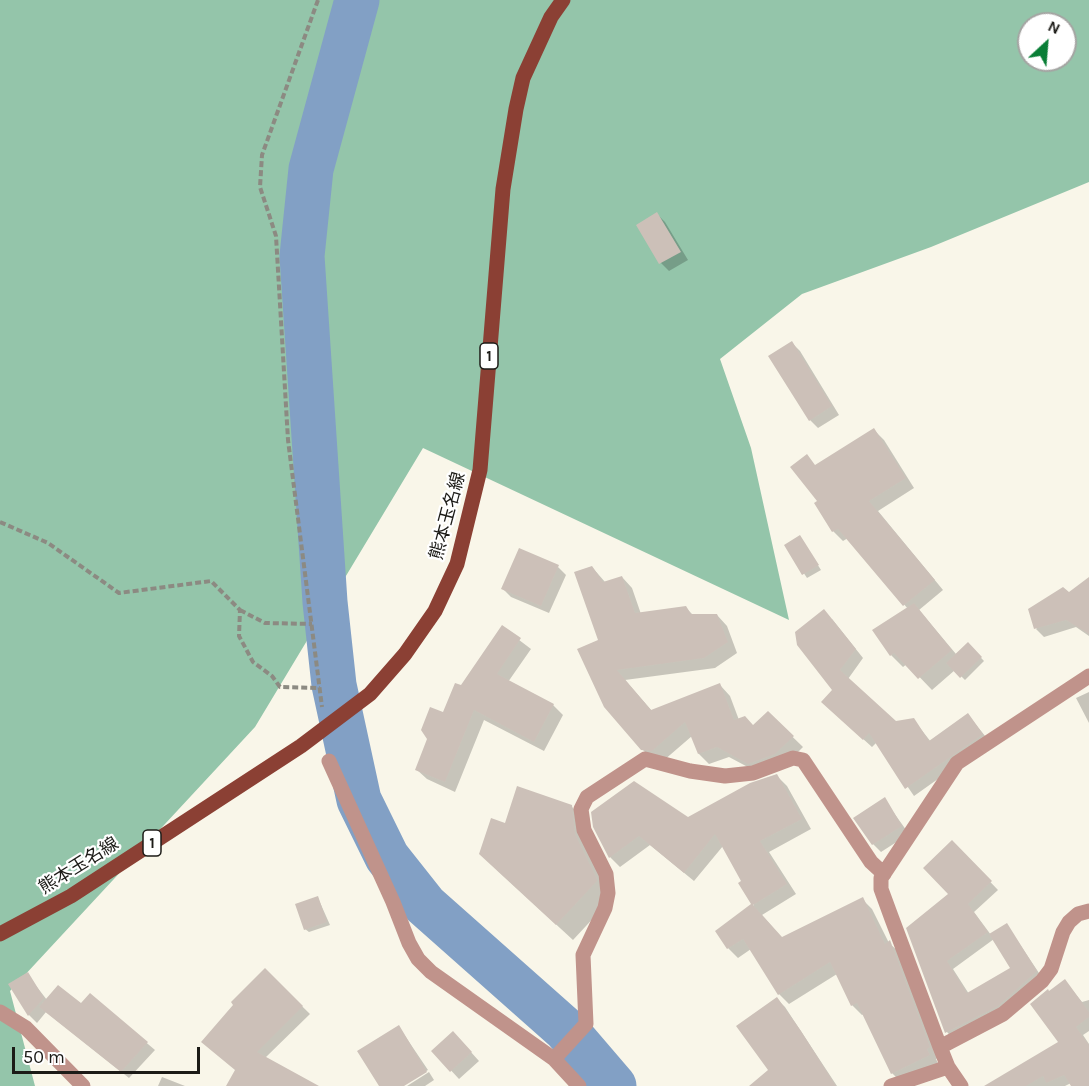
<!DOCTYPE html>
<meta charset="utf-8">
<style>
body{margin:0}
#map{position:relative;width:1089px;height:1086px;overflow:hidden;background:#f9f6e9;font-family:Karla,sans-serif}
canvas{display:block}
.north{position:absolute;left:1017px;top:12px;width:60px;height:60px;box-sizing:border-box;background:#fff;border:2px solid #a4a4a2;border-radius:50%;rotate:26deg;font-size:16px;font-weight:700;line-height:24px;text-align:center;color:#1c1b17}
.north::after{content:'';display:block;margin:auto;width:21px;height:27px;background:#097e36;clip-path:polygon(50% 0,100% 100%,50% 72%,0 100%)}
.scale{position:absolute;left:12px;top:1047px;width:188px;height:27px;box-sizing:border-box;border:3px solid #1c1b17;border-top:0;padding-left:8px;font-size:18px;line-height:21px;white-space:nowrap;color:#1c1b17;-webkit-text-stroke:4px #fff;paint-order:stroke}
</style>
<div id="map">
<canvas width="1089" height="1086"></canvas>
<div class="north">N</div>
<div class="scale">50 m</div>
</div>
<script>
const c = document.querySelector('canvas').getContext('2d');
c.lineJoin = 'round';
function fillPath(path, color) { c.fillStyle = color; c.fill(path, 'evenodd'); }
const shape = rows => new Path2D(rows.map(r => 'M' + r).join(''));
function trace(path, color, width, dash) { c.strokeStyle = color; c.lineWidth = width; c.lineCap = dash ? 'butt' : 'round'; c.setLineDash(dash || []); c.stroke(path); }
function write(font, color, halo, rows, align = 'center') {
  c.font = font + ' Karla,"Noto Sans JP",sans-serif'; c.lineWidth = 4.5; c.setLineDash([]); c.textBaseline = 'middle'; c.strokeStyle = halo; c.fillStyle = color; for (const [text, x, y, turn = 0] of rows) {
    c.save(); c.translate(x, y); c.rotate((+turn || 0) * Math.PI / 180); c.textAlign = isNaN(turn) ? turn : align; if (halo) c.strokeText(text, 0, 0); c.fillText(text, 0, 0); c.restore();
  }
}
fillPath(shape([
 [0,0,1089,0,1089,182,931,247,802,294,720,359,751,448,789,620,423,448,255,727,10,991,35,1086,0,1086],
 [1029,24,1065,24,1065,60,1029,60]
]), '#94c5aa');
fillPath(shape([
 [657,214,665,222,688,260,669,271,661,263,638,225],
 [792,343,800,351,839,415,818,428,810,420],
 [874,430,884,440,914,488,878,511,943,590,919,610,956,654,968,644,984,661,965,680,955,670,932,690,907,664,903,667,891,655,908,609,848,538,843,541,833,531,816,504,819,501,816,466],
 [800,537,821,570,807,578,786,546],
 [558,567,566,575,549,613,511,597,503,589],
 [592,567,605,582,622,577,632,588,641,614,686,608,694,616,717,615,727,626,737,653,715,668,625,680,652,711,720,685,730,696,739,720,753,727,768,713,803,747,786,764,759,773,729,757,709,764,699,754,692,736,663,761,653,760,642,749,599,641],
 [1089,579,1089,636,1076,627,1044,637,1036,629,1069,593],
 [832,619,863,658,848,679,896,723,913,719,931,742,968,715,990,742,914,796,877,742,872,747,831,710,834,690],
 [502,627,531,649,508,682,553,705,563,715,544,751,484,720,455,792,427,779,416,769,444,714],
 [1089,692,1089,723,1076,698],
 [777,776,787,786,811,829,769,852,796,894,762,915,782,938,862,899,872,909,889,943,899,952,939,1057,936,1059,939,1065,902,1083,892,1073,864,1014,862,1015,852,1005,837,974,789,1004,779,994,751,949,738,958,728,948,717,931,754,905,740,883,743,881,723,846,694,881,650,845,620,867,610,857,595,827,688,819],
 [884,799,909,834,881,852,873,844],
 [571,806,588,823,612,898,573,940,497,870,506,825],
 [952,842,998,890,974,912,991,935,1007,925,1043,979,954,1040,947,1032,907,928,951,894],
 [994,939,1012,969,969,994,953,969],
 [318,898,330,925,309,932,305,929],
 [265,970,310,1014,265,1058,300,1086,237,1086],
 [27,974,47,1000,81,1005,90,995,155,1050,129,1078,46,1012,37,1023,29,1015],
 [1065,981,1082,1002,1089,1000,1089,1031,1083,1035,1089,1044,1089,1086,1072,1086,1071,1083,1065,1086,991,1086,1060,1042,1050,993],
 [777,999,785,1007,837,1086,751,1086,770,1070],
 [399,1027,428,1070,401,1086,381,1086],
 [461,1041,479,1061,459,1079,433,1051],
 [429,1072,434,1080,425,1086,407,1086],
 [162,1077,185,1086,158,1086]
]), '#0003');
trace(shape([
 [357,0,311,169,302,256,325,602,334,685,359,800,387,857,425,905,566,1030,614,1086]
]), '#82a0c5', 45);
fillPath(shape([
 [657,212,681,252,659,264,636,225],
 [792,341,832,406,809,421,768,356],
 [874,428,906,478,869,501,935,580,903,606,838,529,832,532,814,503,817,501,790,467,807,454,815,465],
 [800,535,819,565,802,575,784,545],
 [519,548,559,565,541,606,501,589],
 [592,566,603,582,622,576,635,613,686,606,691,614,717,614,728,642,704,658,617,670,651,710,720,683,734,720,745,716,753,725,768,711,794,736,775,754,748,764,717,747,698,754,685,722,652,751,641,750,604,707,577,649,598,640,574,572],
 [1089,577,1089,634,1066,620,1034,629,1028,609,1063,587,1069,592],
 [914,603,952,650,918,679,894,653,890,656,872,630],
 [824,609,856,649,840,670,896,721,914,718,929,741,968,713,983,734,905,789,869,733,863,740,821,702,832,690,797,645,795,632],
 [502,625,521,638,497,674,554,704,534,742,474,710,445,782,415,770,427,739,421,730,430,707,443,712,455,683,461,685],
 [968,642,982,657,960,678,946,663],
 [777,774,802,819,760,841,787,884,753,905,782,937,863,897,885,944,890,940,930,1047,927,1049,930,1055,891,1074,857,1003,851,1006,830,962,778,995,743,939,727,949,715,931,751,904,738,883,741,881,715,834,684,873,639,836,609,858,593,827,591,812,634,781,688,817,750,783],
 [517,786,572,805,575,834,596,877,597,881,556,925,479,854,491,818,505,823],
 [885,797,902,826,872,845,853,818],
 [952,840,992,881,968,904,988,932,947,961,967,993,1010,968,989,934,1007,923,1037,971,998,1006,945,1033,906,928,948,894,923,868],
 [318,896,327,922,304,930,295,904],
 [265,968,303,1006,257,1052,319,1086,226,1086,235,1070,201,1042,233,1005,231,1002],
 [28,972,44,998,28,1016,8,984],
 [1065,979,1089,1012,1089,1017,1076,1027,1089,1045,1089,1086,1071,1086,1064,1075,1046,1083,1043,1076,1026,1086,984,1086,1058,1042,1030,1004,1048,989,1049,991],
 [58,985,81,1003,90,993,148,1042,121,1072,39,1007],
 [777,997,801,1031,836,1086,749,1086,768,1070,736,1026],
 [399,1025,427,1072,404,1086,379,1086,357,1051],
 [453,1031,472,1052,450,1072,431,1051]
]), '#ccc0b8');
trace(shape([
 [318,0,262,155,260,187,276,236,288,440,322,707],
 [0,522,48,543,119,593,211,581,240,610,239,636,253,662,272,676,280,687,320,688],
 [240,610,265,623,312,624]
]), '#8c8a82', 4, [6, 3]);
trace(shape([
 [329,761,393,902,409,943,418,959,431,972,554,1059,579,1086],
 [0,1012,26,1028,83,1086],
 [940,1047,1003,1014,1042,981,1051,969,1063,932,1069,922,1078,914,1089,911],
 [554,1059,586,1024,583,955,605,908,608,893,606,874,584,830,581,809,587,797,645,759,690,771,725,776,753,773,793,758,803,760,871,862,884,874],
 [891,1086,948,1067],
 [961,1086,948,1067,940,1047,892,919,881,889,881,878,957,763,1089,676]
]), '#c0938b', 15);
trace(shape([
 [0,934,71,896,301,746,370,694,405,654,435,611,457,564,480,470,503,189,516,109,523,78,551,17,563,0]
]), '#8b4034', 15);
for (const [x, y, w] of [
 [489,356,18],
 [152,843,18]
]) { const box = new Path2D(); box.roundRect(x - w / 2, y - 13, w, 26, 4.5); c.fillStyle = '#fff'; c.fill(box); trace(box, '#1c1b17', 1.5); }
write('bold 16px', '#1c1b17', null, [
 ["1",489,356],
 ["1",152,843]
]);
write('18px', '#1c1b17', '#fff', [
 ["熊本玉名線",448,516,-75],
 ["熊本玉名線",79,866,-32]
]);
</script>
